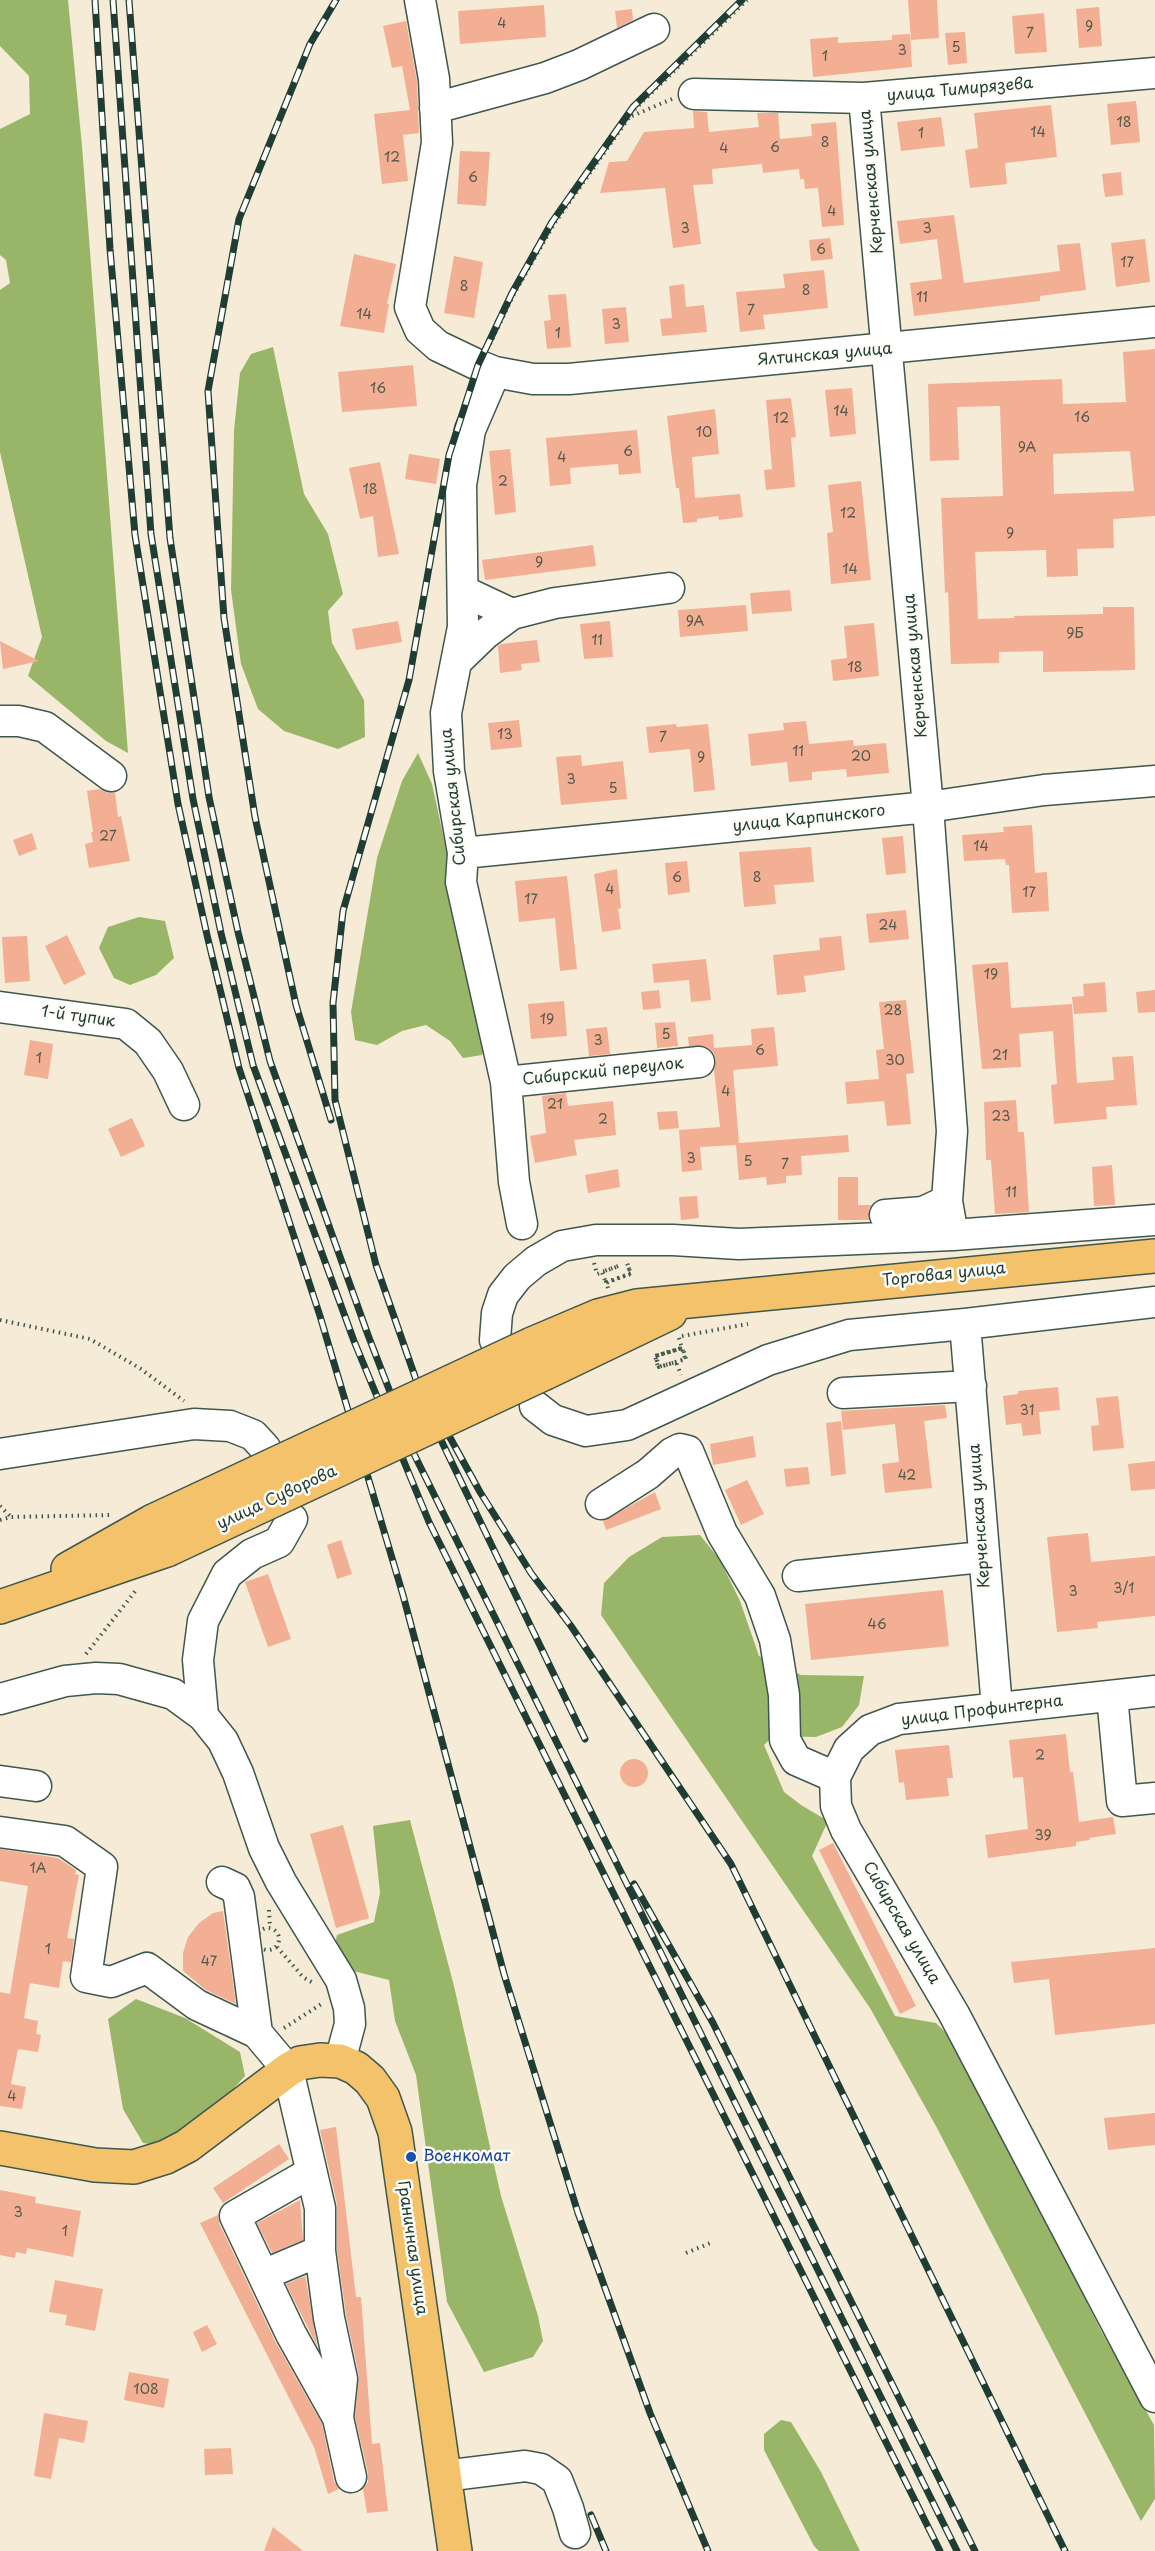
<!DOCTYPE html>
<meta charset="utf-8">
<style>
body{margin:0}
canvas{display:block;background:#f5ebd7}
</style>
<canvas width="1155" height="2551"></canvas>
<script>
const c = document.querySelector('canvas').getContext('2d');
c.lineJoin = 'round';
function fillPath(path, color) { c.fillStyle = color; c.fill(path, 'evenodd'); }
const shape = rows => new Path2D(rows.map(r => 'M' + r).join(''));
function trace(path, color, width, dash) { c.strokeStyle = color; c.lineWidth = width; c.lineCap = dash ? 'butt' : 'round'; c.setLineDash(dash || []); c.stroke(path); }
function write(font, color, halo, rows, align = 'center') {
  c.font = font + ' "Playpen Sans",sans-serif'; c.lineWidth = 5; c.setLineDash([]); c.textBaseline = 'middle'; c.strokeStyle = halo; c.fillStyle = color; for (const [text, x, y, turn = 0] of rows) {
    c.save(); c.translate(x, y); c.rotate((+turn || 0) * Math.PI / 180); c.textAlign = isNaN(turn) ? turn : align; if (halo) c.strokeText(text, 0, 0); c.fillText(text, 0, 0); c.restore();
  }
}
fillPath(shape([
 [0,0,68,0,82,146,128,753,106,741,28,676,42,637,0,452,0,290,10,283,6,260,0,255,0,129,30,114,29,76,0,46],
 [273,347,304,494,328,534,343,594,328,611,332,643,364,700,365,737,338,749,284,731,258,709,241,664,231,590,234,430,240,373,251,354],
 [418,753,432,784,487,1037,482,1055,463,1058,450,1041,426,1025,402,1031,377,1045,355,1040,351,1012,377,858,402,781],
 [139,917,165,921,174,958,156,975,130,985,114,978,99,948,108,927],
 [700,1535,720,1560,740,1601,759,1656,801,1675,864,1676,859,1705,842,1727,816,1737,773,1736,764,1745,784,1792,801,1805,828,1821,812,1856,895,2016,936,2023,962,2049,1100,2329,1154,2425,1155,2499,1141,2521,937,2128,870,2008,601,1615,604,1583,629,1557,662,1537],
 [410,1820,454,1986,501,2196,538,2316,543,2341,533,2357,484,2372,447,2302,416,2075,395,2021,389,1980,349,1970,334,1948,337,1935,374,1922,380,1893,373,1826],
 [136,1999,185,2018,240,2052,245,2076,201,2124,165,2146,143,2143,123,2109,108,2019],
 [781,2420,791,2422,821,2472,860,2551,819,2551,814,2546,764,2450,764,2434]
]), '#99b668');
fillPath(shape([
 [908,0,937,0,939,38,911,40],
 [544,5,546,37,460,44,458,11],
 [1099,7,1102,46,1079,48,1076,9],
 [632,9,633,20,617,28,615,11],
 [1044,13,1047,52,1015,54,1012,16],
 [406,21,417,81,419,133,403,135,408,181,382,184,374,114,410,110,402,66,392,68,383,26],
 [965,32,967,63,948,65,945,33],
 [910,34,912,67,813,77,810,39,838,37,838,43,892,40,892,35],
 [1136,101,1140,142,1111,145,1107,104],
 [1051,105,1057,157,1005,163,1007,184,970,188,965,150,978,148,974,113],
 [693,111,707,112,709,132,759,127,757,113,778,113,780,139,812,136,811,124,836,122,844,225,822,227,818,188,805,189,804,179,800,179,799,169,763,173,762,164,712,169,713,184,693,185,701,244,673,248,665,188,600,193,609,162,627,161,644,132,694,128],
 [941,117,945,146,901,151,897,122],
 [460,151,490,152,486,206,457,204],
 [1121,172,1123,195,1105,197,1102,174],
 [954,215,964,283,1060,271,1057,245,1080,243,1086,290,1040,296,1040,301,914,316,910,283,942,279,937,239,900,244,897,221],
 [830,238,833,259,811,261,809,240],
 [1145,239,1150,282,1116,287,1111,243],
 [354,254,396,264,387,304,389,304,384,333,340,326],
 [454,256,483,262,474,318,444,313],
 [824,270,828,308,763,315,765,329,740,332,736,292,785,288,783,274],
 [684,284,686,307,704,305,707,332,662,336,660,319,672,318,669,286],
 [566,294,571,347,547,349,544,321,551,320,548,295],
 [626,307,629,342,605,344,602,309],
 [1155,349,1155,516,1113,519,1114,548,1077,549,1078,576,1047,577,1046,550,975,552,978,619,1014,618,1014,616,1103,614,1103,607,1134,607,1135,670,1043,672,1043,651,999,652,999,663,951,664,948,592,945,593,941,498,1003,496,1000,406,957,407,959,460,930,461,928,384,1062,379,1063,404,1126,402,1123,352],
 [1130,451,1134,491,1054,494,1053,454],
 [413,365,417,406,342,412,338,372],
 [852,388,856,434,830,437,825,390],
 [791,398,796,437,791,438,795,487,766,490,764,470,772,469,766,400],
 [715,409,719,454,692,457,695,498,740,494,743,517,719,520,718,516,697,519,697,522,683,523,679,488,676,488,672,459,667,416],
 [637,430,641,473,619,475,618,464,570,468,571,484,550,486,546,438],
 [510,449,516,512,495,515,489,451],
 [409,454,440,459,436,484,405,479],
 [380,462,399,554,378,557,373,516,360,519,349,468],
 [861,481,871,580,831,584,827,533,833,532,828,485],
 [593,545,596,566,485,580,482,560],
 [790,590,792,611,752,614,750,593],
 [746,605,748,631,680,637,678,610],
 [398,621,402,642,356,650,352,629],
 [610,621,613,657,584,659,580,624],
 [874,623,879,676,833,681,831,660,847,658,844,626],
 [537,640,540,662,521,664,522,670,500,673,498,646,501,644],
 [0,641,39,661,3,669],
 [519,720,522,747,491,750,488,723],
 [806,721,809,744,853,740,854,746,886,743,889,773,847,777,846,769,812,772,812,780,789,782,787,762,751,766,748,734,784,730,783,723],
 [676,724,677,727,708,724,715,790,694,792,690,749,649,753,646,727],
 [581,755,582,766,623,761,627,799,561,805,556,757],
 [99,789,108,793,115,792,118,817,121,816,130,861,89,868,85,844,93,842,91,832,93,832,87,791],
 [1032,825,1035,873,1047,872,1049,911,1012,913,1009,865,1006,865,1005,859,964,861,962,835,1004,832,1003,827],
 [32,833,37,849,19,856,13,840],
 [903,836,906,873,886,875,882,838],
 [811,847,814,882,774,885,776,904,744,907,739,852],
 [687,861,690,892,668,895,665,863],
 [617,869,621,908,618,909,621,929,602,932,594,874],
 [567,876,577,969,560,971,555,918,519,922,515,881],
 [906,910,909,939,869,943,866,914],
 [67,935,86,974,64,985,45,946],
 [27,936,30,981,5,983,2,937],
 [841,936,845,970,804,976,806,992,777,995,773,955,820,950,819,938],
 [706,959,711,1000,691,1002,689,980,654,983,652,964],
 [1008,962,1011,1008,1072,1004,1077,1083,1114,1080,1112,1057,1133,1056,1137,1105,1106,1107,1107,1119,1054,1124,1051,1085,1057,1084,1053,1031,1019,1034,1021,1067,982,1069,972,965],
 [1105,982,1107,1012,1074,1014,1072,997,1084,996,1083,984],
 [659,990,661,1008,643,1010,641,992],
 [1155,990,1155,1012,1138,1013,1136,992],
 [906,1000,914,1073,906,1074,911,1124,887,1126,884,1101,847,1104,845,1082,879,1079,876,1050,884,1049,879,1002],
 [564,1001,567,1036,531,1039,528,1004],
 [675,1022,678,1046,657,1048,655,1023],
 [607,1027,610,1054,589,1056,586,1029],
 [774,1027,778,1066,733,1070,739,1143,848,1135,849,1152,801,1156,802,1175,786,1176,786,1183,767,1185,766,1177,739,1180,736,1145,700,1147,702,1170,682,1172,679,1130,720,1127,714,1070,716,1060,713,1052,707,1047,689,1046,688,1037,713,1034,714,1048,752,1045,751,1029],
 [30,1040,53,1044,48,1079,24,1075],
 [566,1093,568,1106,613,1101,616,1135,574,1140,577,1155,535,1163,530,1136,546,1133,542,1096],
 [1016,1100,1018,1132,1024,1132,1029,1212,995,1214,991,1160,986,1160,984,1102],
 [677,1111,679,1128,659,1130,657,1112],
 [132,1118,145,1146,121,1157,108,1129],
 [1112,1165,1115,1205,1094,1206,1092,1167],
 [618,1169,620,1187,588,1193,585,1175],
 [838,1177,858,1177,858,1205,872,1205,869,1208,869,1220,838,1220],
 [697,1196,699,1218,681,1220,679,1197],
 [1058,1387,1060,1410,1039,1412,1041,1434,1023,1436,1021,1423,1006,1425,1003,1396,1018,1394,1018,1391],
 [1118,1396,1124,1448,1093,1451,1091,1426,1099,1425,1096,1398],
 [945,1405,947,1418,924,1421,932,1488,885,1493,882,1464,899,1462,895,1424,843,1430,841,1411],
 [841,1421,846,1474,831,1476,826,1423],
 [753,1436,756,1457,713,1465,710,1444],
 [1155,1461,1155,1489,1131,1491,1128,1464],
 [808,1467,810,1484,786,1487,784,1469],
 [747,1480,764,1514,741,1525,725,1490],
 [655,1492,661,1509,606,1530,603,1521],
 [1088,1533,1091,1562,1155,1556,1155,1616,1097,1622,1098,1628,1057,1632,1047,1537],
 [341,1540,352,1574,337,1579,327,1545],
 [268,1574,291,1639,268,1647,245,1582],
 [943,1590,949,1646,811,1660,805,1604],
 [1066,1734,1070,1772,1073,1772,1079,1822,1113,1817,1116,1834,1089,1838,1090,1840,1076,1842,1076,1846,988,1858,985,1835,1028,1829,1023,1777,1013,1778,1009,1740],
 [949,1745,953,1778,947,1778,949,1796,906,1800,904,1782,899,1783,895,1750],
 '620 1773a14 14 0 1 1 28 0a14 14 0 1 1-28 0Z',
 [343,1825,369,1918,336,1928,310,1834],
 [833,1843,916,2006,900,2014,819,1850],
 [0,1849,58,1858,76,1870,75,1874,79,1875,67,1938,74,1939,71,1962,63,1961,59,1988,30,1983,24,2018,38,2021,36,2034,41,2035,38,2052,18,2049,11,2084,26,2087,22,2109,0,2106,0,1992,10,1994,28,1886,0,1881],
 [223,1911,236,2004,206,1990,183,1971,183,1953,188,1937,199,1923,213,1913],
 [1155,1948,1155,2024,1055,2035,1049,1979,1014,1983,1011,1962],
 [1155,2113,1155,2145,1108,2150,1104,2118],
 [336,2127,356,2297,361,2297,372,2444,380,2443,388,2511,367,2513,363,2489,368,2482,368,2473,355,2417,359,2376,346,2315,337,2250,337,2204,320,2130],
 [279,2144,289,2159,223,2203,213,2188],
 [0,2190,36,2197,35,2203,81,2211,73,2257,27,2248,26,2254,16,2252,15,2258,0,2255],
 [300,2200,303,2240,272,2253,257,2223],
 [218,2215,219,2223,275,2341,322,2424,334,2481,339,2489,328,2494,314,2447,200,2223],
 [305,2276,306,2279,317,2346,286,2284],
 [55,2280,103,2289,95,2331,65,2325,67,2315,49,2312],
 [207,2325,217,2344,202,2352,193,2332],
 [129,2372,169,2379,164,2408,124,2400],
 [44,2413,88,2421,84,2443,59,2438,51,2479,34,2476],
 [231,2448,233,2474,205,2475,204,2449],
 [273,2527,303,2551,264,2551]
]), '#f2af94');
const minor = shape([
 [420,0,434,79,437,143,410,307,420,330,438,346,480,366,495,372,533,379,569,379,1155,322],
 [694,94,864,98,1155,73],
 [864,98,928,807,952,1131,947,1201,953,1235],
 [435,108,545,78,579,65,654,29],
 [495,372,470,430,461,485,463,627,446,713,449,771,463,853,461,882,506,1082,514,1182,522,1224],
 [463,591,512,614],
 [458,660,485,634,512,614,555,603,669,588],
 [0,721,19,721,45,727,111,776],
 [463,853,928,807,1044,790,1155,781],
 [0,1007,126,1024,148,1042,168,1071,184,1105],
 [506,1082,699,1062],
 [885,1215,923,1212,947,1201],
 [965,1324,997,1708],
 [495,1340,497,1313,503,1295,517,1277,536,1261,562,1246,596,1240,673,1240,739,1244,953,1235,1155,1220],
 [843,1393,971,1386],
 [535,1406,553,1420,586,1431,627,1425,768,1360,849,1335,965,1324,1155,1302],
 [0,1454,194,1424,230,1426,253,1435,265,1448],
 [601,1504,648,1474,672,1453,680,1449,688,1451,722,1533,760,1596,775,1640,784,1695,785,1740,796,1760,835,1777],
 [798,1576,982,1557],
 [1155,1691,899,1719,870,1730,849,1749,835,1777,836,1806,846,1830,954,2014,1155,2397],
 [1112,1696,1122,1801,1155,1798],
 [0,1699,65,1681,96,1678,119,1679,173,1694,203,1716,223,1741,238,1773,264,1848,281,1882,341,1980,349,2008,350,2024,340,2061],
 [203,1716,198,1660,203,1621,227,1574,252,1554,279,1542,292,1519],
 [0,1781,36,1786],
 [0,1832,65,1841,102,1867,86,1977,111,1982,147,1968,197,2005,257,2033,288,2070,320,2208,320,2251,329,2318,342,2379,338,2418],
 [222,1882,235,1888,239,1897,257,2033],
 [310,2173,235,2216,291,2334,338,2418,351,2477],
 [263,2275,320,2251],
 [444,2476,525,2466,541,2469,557,2480,568,2508,575,2533]
]);
const major = shape([
 [532,1344,598,1316,637,1306,1155,1256],
 [545,1373,670,1313],
 [68,1569,153,1521],
 [0,1607,167,1550],
 [0,2148,95,2165,134,2167,166,2157,187,2146,288,2070,300,2063,320,2060,340,2061,356,2068,370,2080,383,2098,395,2132,455,2551]
]);
trace(minor, '#3f574c', 33);
trace(major, '#3f574c', 36);
trace(shape([
 [632,116,672,99],
 [490,344,514,294,554,224,635,109,747,0],
 [594,1263,597,1274,619,1266],
 [618,1266,602,1272,606,1283,631,1273,627,1264],
 [608,1288,606,1282,631,1274,627,1263],
 [0,1320,90,1339,141,1369,184,1401],
 [682,1336,748,1324],
 [679,1338,682,1348,656,1356,659,1367,685,1359,682,1348,655,1356,659,1367,686,1359,683,1348,655,1356,658,1367,676,1362,681,1375],
 [0,1506,11,1517],
 [0,1520,11,1517,110,1515],
 [86,1654,137,1589],
 [269,1910,270,1927],
 '257 1939a11 11 0 1 1 22 0a11 11 0 1 1-22 0Z',
 [277,1947,303,1977,315,1984],
 [284,2028,323,2003],
 [686,2253,713,2242]
]), '#3f574c', 4, [1.5, 4.5]);
trace(minor, '#fff', 30);
trace(major, '#f4c26a', 33);
const rail = shape([
 [95,0,110,249,135,535,178,804,207,935,239,1068,320,1316,403,1595,504,1974,578,2213,650,2413,708,2551],
 [113,0,151,534,193,799,221,933,253,1065,354,1341,429,1522,940,2551],
 [129,0,170,538,209,797,238,932,270,1061,368,1335,414,1454,957,2551],
 [331,1120,296,1005,255,817,224,618,208,391,239,219,310,44,336,0],
 [442,1423,480,1492,531,1573,571,1626,731,1864,1065,2551],
 [585,1739,427,1411,376,1265,335,1100,333,1003,343,911,409,680,449,455,478,365,512,293,552,222,633,107,742,0],
 [634,1884,713,2023,975,2551],
 [591,2515,606,2551]
]);
trace(rail, '#1f3d34', 7);
trace(rail, '#fdfcf7', 4.5, [14]);
const majorBridge = shape([
 [153,1521,532,1344],
 [167,1550,545,1373]
]);
trace(majorBridge, '#3f574c', 36, []);
trace(majorBridge, '#f4c26a', 33);
for (const [x, y, r, color] of [
 [411,2157,6,"#1a4fb4"]
]) { const dot = new Path2D(); dot.arc(x, y, r, 0, 2 * Math.PI); c.fillStyle = color; c.fill(dot); trace(dot, '#fdfcf7', 2); }
write('14px', '#545a4c', null, [
 ["4",502,24],
 ["9",1089,27],
 ["7",1030,34],
 ["5",956,48],
 ["3",902,51],
 ["1",825,57],
 ["18",1124,123],
 ["14",1038,133],
 ["1",921,134],
 ["8",825,143],
 ["6",775,148],
 ["4",724,149],
 ["12",392,158],
 ["6",473,178],
 ["4",832,212],
 ["3",685,229],
 ["3",927,229],
 ["6",821,250],
 ["17",1127,263],
 ["8",464,287],
 ["8",806,291],
 ["11",922,298],
 ["7",751,311],
 ["14",364,315],
 ["3",616,325],
 ["1",558,334],
 ["16",378,389],
 ["14",841,412],
 ["16",1082,418],
 ["12",781,419],
 ["10",704,433],
 ["9А",1027,448],
 ["6",628,452],
 ["4",562,458],
 ["2",503,482],
 ["18",370,490],
 ["12",848,514],
 ["9",1010,534],
 ["9",539,563],
 ["14",850,570],
 ["9А",695,622],
 ["9Б",1075,634],
 ["11",597,641],
 ["18",855,668],
 ["13",505,735],
 ["7",663,738],
 ["11",798,752],
 ["20",861,757],
 ["9",701,758],
 ["3",571,780],
 ["5",613,789],
 ["27",108,837],
 ["14",981,847],
 ["6",677,878],
 ["8",757,878],
 ["4",610,890],
 ["17",1029,893],
 ["17",531,900],
 ["24",888,926],
 ["19",991,975],
 ["28",893,1011],
 ["19",547,1020],
 ["5",666,1035],
 ["3",598,1041],
 ["6",760,1051],
 ["21",1000,1056],
 ["1",39,1059],
 ["30",895,1061],
 ["4",726,1092],
 ["21",555,1105],
 ["23",1001,1117],
 ["2",603,1120],
 ["3",691,1159],
 ["5",748,1162],
 ["7",785,1165],
 ["11",1011,1193],
 ["31",1027,1411],
 ["42",907,1476],
 ["3/1",1124,1589],
 ["3",1073,1592],
 ["46",877,1625],
 ["2",1040,1756],
 ["39",1043,1836],
 ["1А",38,1869],
 ["1",48,1950],
 ["47",209,1962],
 ["4",12,2097],
 ["3",18,2213],
 ["1",65,2232],
 ["108",146,2390]
]);
write('16px', '#1f3d34', '#fdfcf7', [
 ["улица Тимирязева",960,90,-5],
 ["Керченская улица",872,182,-95],
 ["Ялтинская улица",825,355,-5],
 ["Керченская улица",916,666,-95],
 ["Сибирская улица",454,797,-96],
 ["улица Карпинского",809,819,-6],
 ["1-й тупик",78,1017,8],
 ["Сибирский переулок",603,1072,-6],
 ["Торговая улица",944,1275,-6],
 ["улица Суворова",277,1498,-25],
 ["Керченская улица",980,1516,-94],
 ["улица Профинтерна",982,1711,-7],
 ["Сибирская улица",901,1923,60],
 ["Граничная улица",412,2248,82]
]);
write('16px', '#164399', '#fdfcf7', [
 ["Военкомат",423,2157]
], 'left');
</script>
